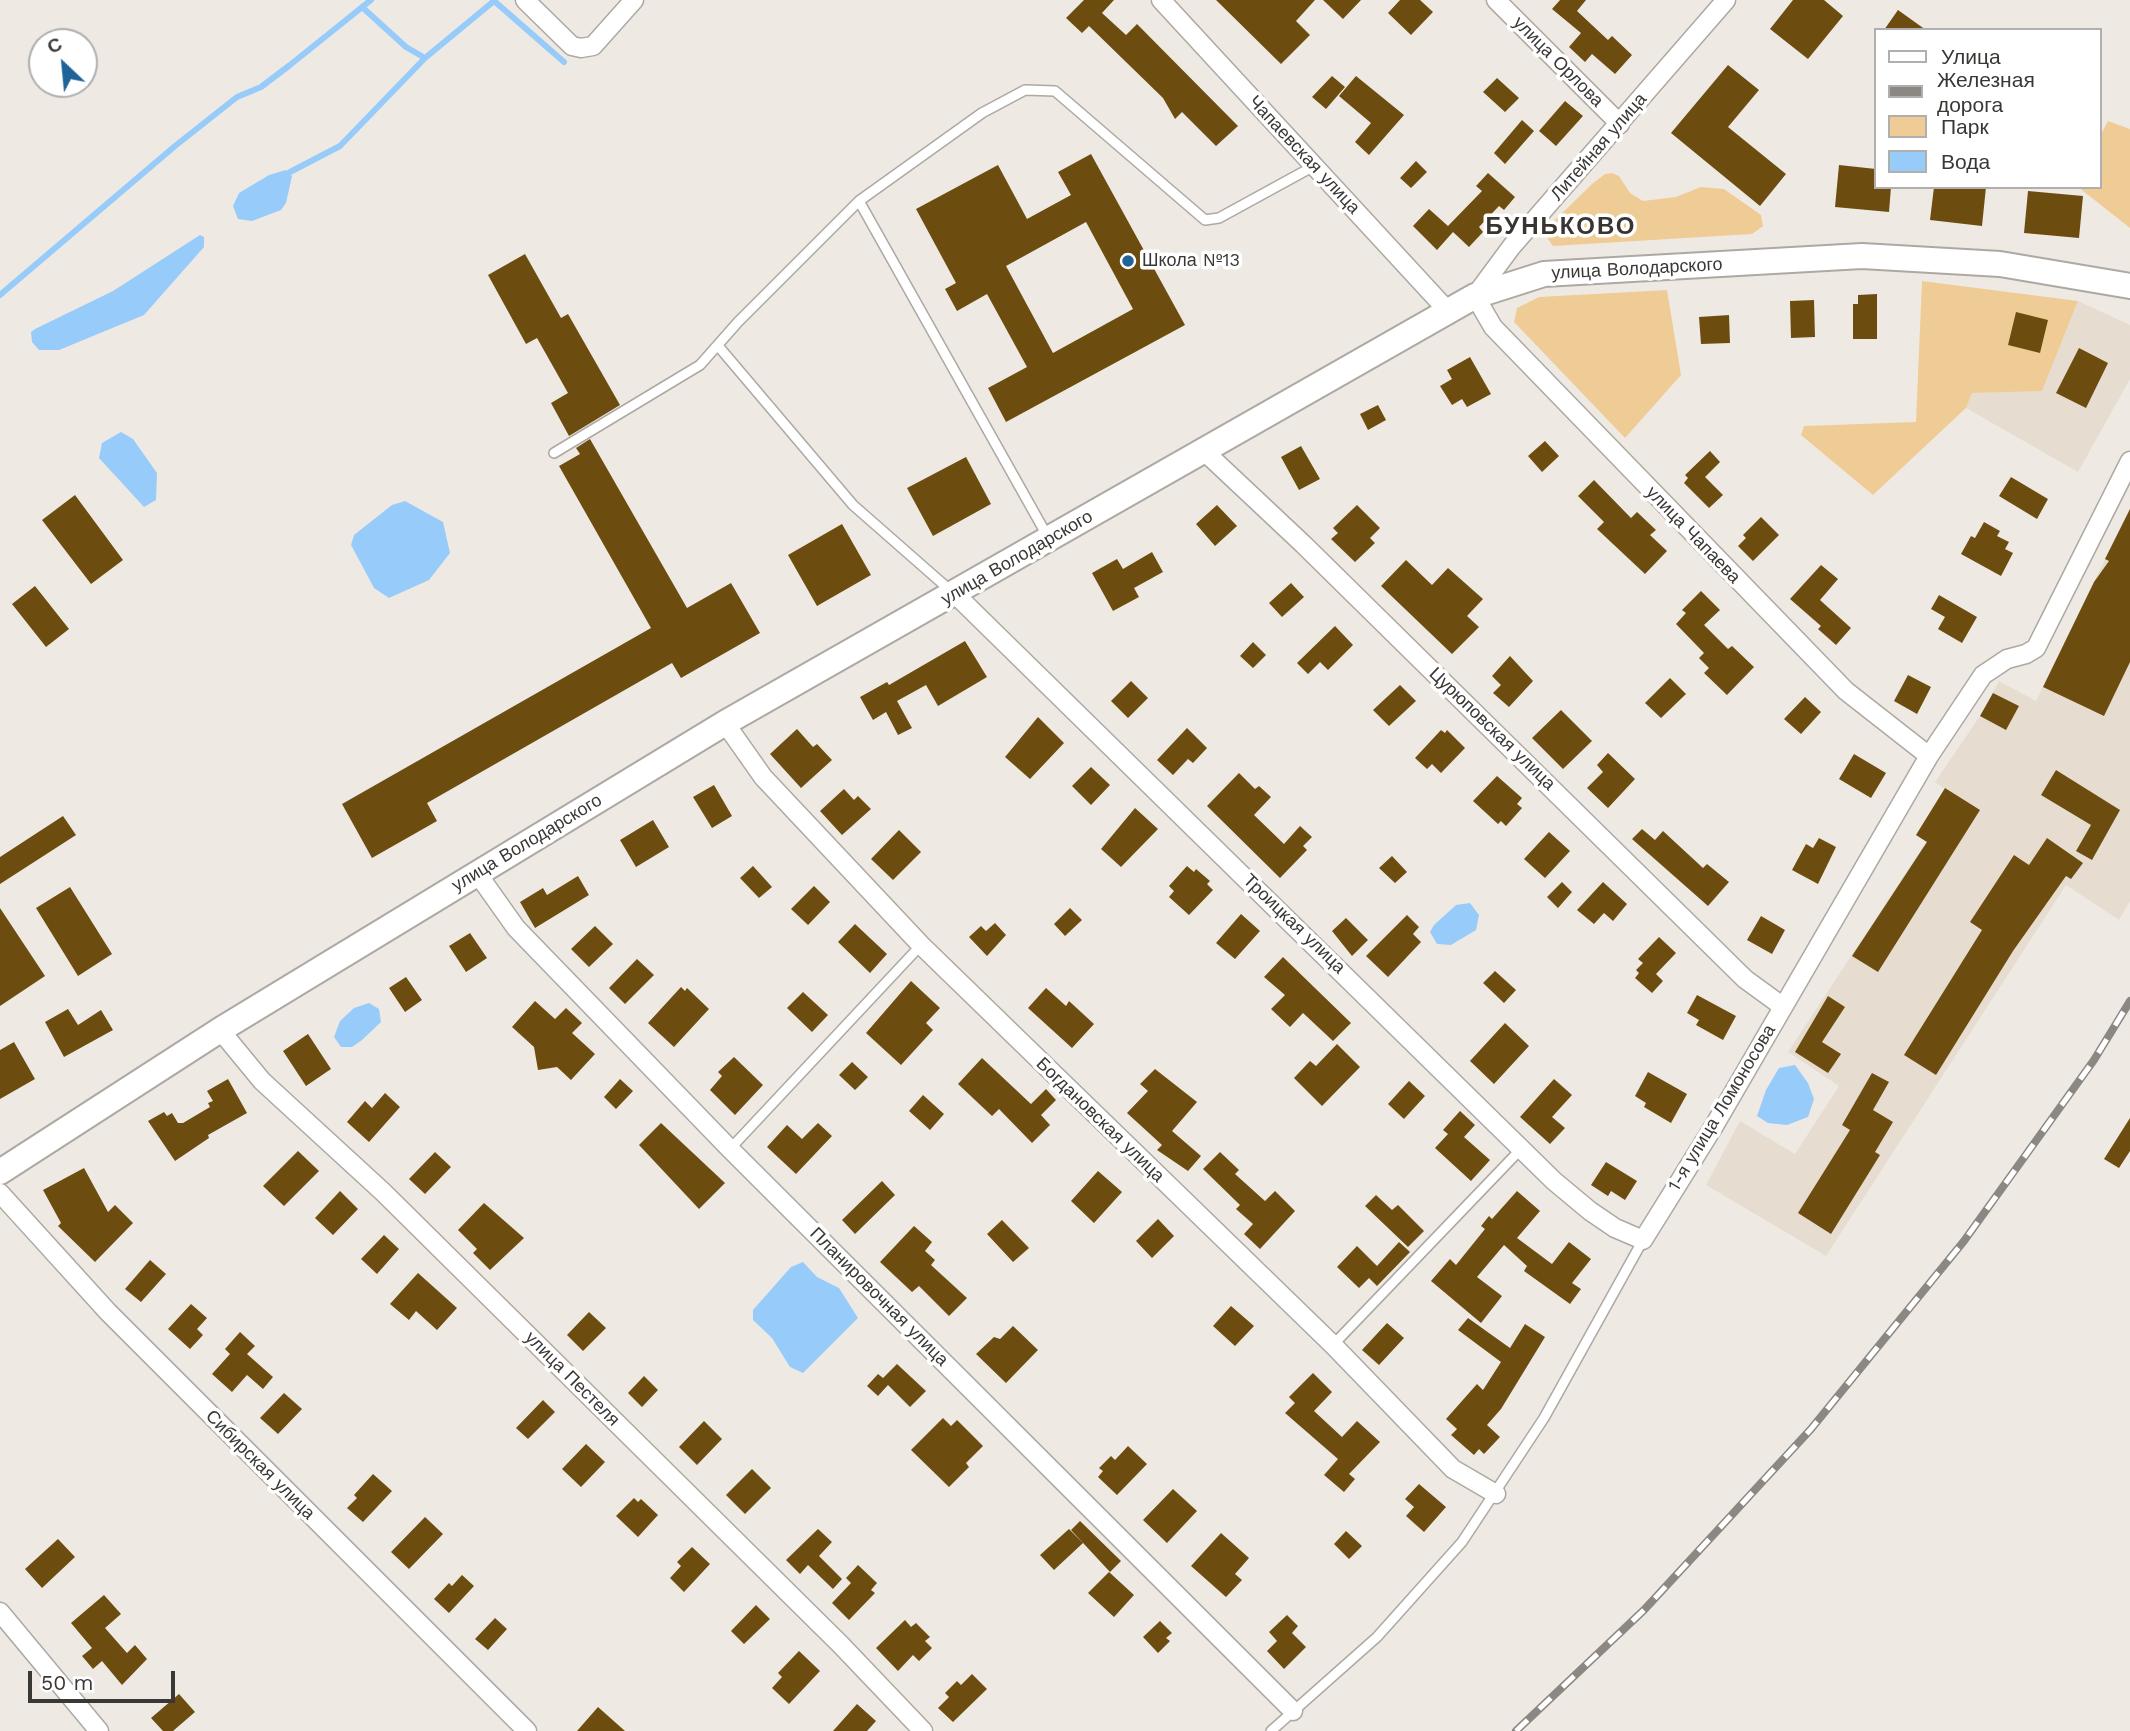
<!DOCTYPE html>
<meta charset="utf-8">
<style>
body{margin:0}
#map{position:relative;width:2130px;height:1731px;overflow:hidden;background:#eeeae3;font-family:"Work Sans",sans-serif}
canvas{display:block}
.legend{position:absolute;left:1874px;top:28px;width:228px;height:161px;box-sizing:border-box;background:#fff;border:2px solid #b0afae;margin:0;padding:9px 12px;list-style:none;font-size:21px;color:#3a3835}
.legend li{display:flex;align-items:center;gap:14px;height:35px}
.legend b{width:35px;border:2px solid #b0afae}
.north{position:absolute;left:28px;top:28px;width:70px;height:70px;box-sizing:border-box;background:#fff;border:2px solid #b0afae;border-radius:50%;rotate:334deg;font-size:19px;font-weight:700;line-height:28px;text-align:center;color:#3a3835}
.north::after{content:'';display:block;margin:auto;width:24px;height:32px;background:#1f6398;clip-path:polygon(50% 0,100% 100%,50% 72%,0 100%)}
.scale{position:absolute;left:28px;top:1671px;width:147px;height:32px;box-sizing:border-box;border:4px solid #3a3835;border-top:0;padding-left:9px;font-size:21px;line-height:24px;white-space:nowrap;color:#3a3835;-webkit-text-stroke:5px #fff;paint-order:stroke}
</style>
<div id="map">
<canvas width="2130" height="1731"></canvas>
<ul class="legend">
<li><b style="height:9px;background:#fff"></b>Улица</li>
<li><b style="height:9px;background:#8b8883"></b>Железная дорога</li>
<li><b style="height:19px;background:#efcc95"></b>Парк</li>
<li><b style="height:19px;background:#97cbfa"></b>Вода</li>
</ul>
<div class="north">С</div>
<div class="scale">50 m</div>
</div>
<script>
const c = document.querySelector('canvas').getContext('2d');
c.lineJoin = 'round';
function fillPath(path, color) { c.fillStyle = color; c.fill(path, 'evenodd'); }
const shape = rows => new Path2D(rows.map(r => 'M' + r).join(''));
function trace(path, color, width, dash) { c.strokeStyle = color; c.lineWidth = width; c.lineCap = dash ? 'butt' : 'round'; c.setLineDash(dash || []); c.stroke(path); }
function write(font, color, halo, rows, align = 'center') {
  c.font = font + ' "Work Sans",sans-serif'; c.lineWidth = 7; c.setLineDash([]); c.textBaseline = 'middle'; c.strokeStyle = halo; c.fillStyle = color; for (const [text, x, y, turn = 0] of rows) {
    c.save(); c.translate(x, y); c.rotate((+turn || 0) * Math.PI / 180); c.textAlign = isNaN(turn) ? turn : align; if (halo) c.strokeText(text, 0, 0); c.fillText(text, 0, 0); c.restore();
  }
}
fillPath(shape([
 [2078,301,2130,325,2130,379,2078,472,1966,408,1972,393,2042,390],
 [2130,508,2130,901,2119,920,2066,885,1826,1256,1706,1185,1740,1121,1795,1154,1839,1086,1788,1052,1926,842,1916,835,1945,789,1935,782,1980,716,1999,681,2036,701]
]), '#e6ddd0');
fillPath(shape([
 [2108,121,2130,129,2130,228,2078,187,2100,187,2100,136],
 [1612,173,1619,176,1630,193,1643,201,1676,197,1701,187,1724,189,1761,215,1763,226,1752,234,1553,246,1546,236,1549,226,1592,184,1605,174],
 [1922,281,2078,301,2042,391,1972,393,1966,408,1873,495,1801,435,1804,426,1916,422],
 [1667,290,1681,375,1625,438,1514,322,1517,308,1539,297]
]), '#efcc95');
fillPath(shape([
 [286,170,292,176,286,203,281,210,252,221,238,219,233,206,239,193,269,175],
 [200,235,204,237,204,247,144,315,59,350,39,350,32,342,31,332,35,329,113,291],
 [121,432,133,439,157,473,156,500,144,507,99,458,102,443],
 [405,501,443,522,450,553,429,580,389,598,374,588,351,545,354,535,392,505],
 [1470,903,1479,915,1476,930,1451,945,1437,944,1430,932,1434,925,1456,905],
 [369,1003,379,1009,381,1022,362,1040,352,1047,341,1047,334,1037,340,1021,354,1008],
 [1795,1065,1808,1083,1814,1099,1808,1117,1787,1125,1768,1123,1757,1116,1766,1090,1779,1068],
 [803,1262,817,1277,839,1288,858,1318,803,1373,790,1367,772,1338,753,1320,753,1310,791,1267]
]), '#97cbfa');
trace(shape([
 [493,0,564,62],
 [362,7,406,47,425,58,494,1],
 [290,172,340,146,425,58],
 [0,295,175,146,237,97,261,87,290,65,371,0]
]), '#97cbfa', 6);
fillPath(shape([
 [1084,0,1114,0,1102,13,1126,35,1137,24,1238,126,1216,146,1182,112,1175,119,1163,98,1089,26,1082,33,1066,18],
 [1216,0,1315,0,1296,21,1310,35,1281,64],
 [1323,0,1361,0,1343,19],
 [1400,0,1420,0,1433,12,1411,35,1388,13],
 [1560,0,1586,0,1577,11,1608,40,1612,36,1632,55,1615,74,1592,54,1585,62,1569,47,1581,33,1552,9],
 [1793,0,1824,0,1843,16,1808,59,1770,29],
 [1898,10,1926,30,1884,30],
 [1728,65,1759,90,1728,127,1786,174,1760,206,1671,133],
 [1332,76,1345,87,1326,109,1312,97],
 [1356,76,1404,115,1369,155,1355,142,1371,123,1339,96],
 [1497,78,1519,98,1505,112,1483,92],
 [1565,101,1583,116,1556,146,1539,131],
 [1522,120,1534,131,1505,164,1494,153],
 [1091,154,1185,325,1006,422,988,388,1027,367,987,294,957,311,945,289,956,283,916,209,998,165,1027,219,1071,195,1058,172],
 [1086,222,1133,309,1053,353,1006,266],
 [1416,161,1427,172,1411,188,1400,178],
 [1839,165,1876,169,1876,187,1891,187,1889,212,1835,207],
 [1488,173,1515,197,1504,210,1499,206,1479,227,1483,232,1469,247,1453,232,1437,250,1413,226,1429,209,1448,226,1482,191,1476,186],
 [1934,187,1986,187,1982,226,1930,220],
 [2028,191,2083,196,2079,238,2024,233],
 [525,254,561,318,568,314,620,405,569,436,551,403,568,393,537,338,526,344,488,275],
 [1877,294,1877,339,1853,339,1853,304,1858,304,1858,295],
 [1814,300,1815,337,1791,338,1790,301],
 [2016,312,2048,320,2040,353,2008,345],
 [1729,315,1730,343,1701,344,1699,317],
 [2079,348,2108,363,2086,408,2056,393],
 [1470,357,1491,394,1467,407,1462,399,1452,405,1440,386,1452,379,1447,370],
 [1378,405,1386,420,1368,430,1360,414],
 [590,439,687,608,731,583,760,633,681,678,672,663,427,803,437,821,372,858,342,804,651,628,559,466,580,454,576,448],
 [1545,441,1559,456,1542,472,1528,456],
 [1301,446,1320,479,1299,490,1281,457],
 [1710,451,1720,462,1705,477,1723,495,1709,508,1684,483,1688,478,1685,475],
 [966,457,991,504,933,536,907,488],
 [2011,477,2048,499,2037,519,1999,496],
 [1594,480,1631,518,1637,512,1656,530,1650,535,1667,551,1645,574,1597,529,1604,522,1578,496],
 [75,495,123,560,91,584,42,520],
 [1217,505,1237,526,1215,546,1196,524],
 [1357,505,1380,528,1370,538,1375,543,1355,562,1331,539,1338,533,1333,528],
 [2130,509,2130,662,2104,716,2043,687,2094,582,2109,561,2105,559],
 [1761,517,1779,535,1753,561,1738,546,1746,538,1743,535],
 [1984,522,2000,531,1997,536,2009,542,2005,549,2013,553,2001,576,1961,554,1971,536,1975,538],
 [842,524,871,575,817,606,788,555],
 [1152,552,1163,572,1134,588,1139,597,1113,611,1092,573,1117,559,1123,569],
 [1406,560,1432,585,1448,568,1483,599,1467,616,1479,627,1452,654,1381,586],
 [1821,565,1838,579,1820,600,1851,628,1836,645,1818,629,1821,626,1790,599],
 [1291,583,1304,597,1282,617,1269,603],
 [35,586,69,629,46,647,12,604],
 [1701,591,1720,610,1704,625,1728,649,1732,646,1754,667,1727,695,1704,673,1709,668,1699,658,1704,653,1676,624,1686,613,1682,610],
 [1939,595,1977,617,1962,643,1938,629,1945,617,1931,609],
 [1335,626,1353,645,1328,670,1320,662,1308,674,1297,663],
 [965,641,987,677,938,706,926,685,897,701,912,728,898,735,886,712,873,720,860,697,887,682,889,685],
 [1253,642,1266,655,1253,668,1240,656],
 [1510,656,1533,681,1509,707,1493,693,1501,685,1492,676],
 [1908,675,1931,687,1917,714,1894,701],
 [1670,678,1686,694,1661,718,1645,703],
 [1131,681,1148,698,1128,718,1111,701],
 [1400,685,1416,701,1389,726,1373,710],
 [1993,693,2019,706,2006,730,1980,716],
 [1805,697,1821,712,1801,734,1784,719],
 [1561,710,1592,741,1563,769,1532,738],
 [1038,717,1064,743,1030,779,1005,757],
 [1187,728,1207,748,1193,763,1188,759,1173,775,1157,760],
 [797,729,813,747,817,744,832,760,801,788,770,754],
 [1441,730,1445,733,1447,730,1465,748,1441,773,1432,764,1427,769,1415,758],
 [1608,753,1635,779,1608,808,1587,788,1603,772,1597,765],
 [1854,754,1886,773,1871,798,1839,779],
 [1091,767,1110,785,1091,805,1072,786],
 [2056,770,2120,810,2092,860,2076,851,2091,825,2041,795],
 [1239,773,1255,789,1259,786,1271,797,1254,815,1284,844,1300,826,1312,837,1303,846,1307,850,1280,878,1207,806],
 [1497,776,1522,798,1517,804,1522,808,1506,826,1501,821,1498,824,1473,801],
 [714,785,732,816,712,828,693,797],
 [1945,788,1980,810,1878,972,1852,956,1927,842,1916,835],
 [844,789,854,800,858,796,871,809,842,835,820,811],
 [1135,808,1158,829,1121,867,1101,849],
 [63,816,76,835,0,884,0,857],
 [653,820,669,847,636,867,620,840],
 [1642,829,1655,840,1663,831,1703,868,1707,864,1729,882,1708,906,1632,839],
 [899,830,921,852,893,880,871,859],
 [1549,832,1570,851,1545,878,1524,859],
 [1819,838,1836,847,1818,884,1792,870,1806,844,1813,848],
 [2047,838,2083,863,2071,879,2066,876,2013,951,1936,1075,1904,1055,1982,930,1970,922,2014,855,2029,865],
 [1392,856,1407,872,1395,883,1379,868],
 [753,866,772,887,759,898,740,878],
 [1187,866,1194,872,1196,869,1210,881,1207,884,1213,890,1189,915,1169,897,1174,891,1169,886],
 [578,876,589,895,535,928,520,902,543,888,547,895],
 [1562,882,1572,892,1558,908,1547,897],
 [1603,882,1627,904,1613,921,1604,913,1594,924,1577,910],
 [814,886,830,902,808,925,791,909],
 [70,887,112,954,78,976,36,908],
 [0,908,45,976,0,1006],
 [1070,908,1082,920,1065,936,1054,924],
 [1241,914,1260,931,1235,959,1216,943],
 [1407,915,1419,927,1413,934,1421,942,1388,977,1366,956],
 [1761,916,1785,930,1772,954,1747,940],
 [1346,918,1368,940,1352,956,1332,931],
 [995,923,1006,935,987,956,969,937,981,926,986,931],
 [855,924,887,954,870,973,838,942],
 [595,926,613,944,589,967,571,949],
 [470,933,487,958,466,972,449,946],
 [1659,937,1676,953,1656,974,1663,981,1652,993,1635,978,1639,973,1636,970,1643,963,1638,959],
 [1283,957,1351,1023,1333,1041,1303,1013,1290,1027,1271,1009,1285,995,1264,977],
 [637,959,654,975,625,1004,609,988],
 [1495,971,1516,990,1504,1003,1483,983],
 [406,977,422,1000,405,1012,389,988],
 [911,981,940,1008,926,1023,933,1030,901,1065,866,1033],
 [681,987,685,991,687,988,709,1009,674,1047,648,1023],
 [1046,988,1066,1006,1069,1001,1094,1024,1072,1048,1028,1008],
 [803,992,828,1015,812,1032,787,1008],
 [1697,995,1736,1016,1723,1040,1696,1025,1699,1020,1687,1013],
 [1828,996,1845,1007,1822,1042,1841,1054,1828,1073,1795,1052],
 [535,1001,555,1019,566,1008,582,1023,572,1033,595,1054,571,1080,557,1067,538,1070,534,1047,512,1027],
 [68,1009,78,1025,101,1010,113,1030,64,1057,45,1022],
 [1505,1023,1529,1046,1494,1084,1470,1061],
 [308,1034,331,1069,306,1086,283,1051],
 [14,1042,35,1079,0,1099,0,1050],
 [1337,1044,1360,1067,1322,1106,1294,1078,1310,1061,1316,1066],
 [734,1057,763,1085,735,1115,710,1090,722,1076,718,1072],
 [982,1058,1031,1104,1046,1089,1056,1100,1041,1115,1050,1125,1032,1143,999,1109,992,1116,958,1084],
 [852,1062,868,1077,855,1090,839,1075],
 [1155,1069,1197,1102,1172,1131,1201,1156,1188,1171,1157,1150,1162,1145,1127,1113,1148,1091,1140,1084],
 [1648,1072,1687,1094,1671,1123,1644,1107,1646,1103,1635,1096],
 [1872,1073,1889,1082,1873,1110,1893,1122,1875,1152,1880,1155,1831,1234,1798,1213,1850,1130,1842,1125],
 [228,1079,247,1113,208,1135,209,1138,175,1161,148,1121,164,1112,167,1116,172,1113,178,1123,183,1123,210,1107,208,1103,213,1101,207,1091],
 [620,1079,633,1091,616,1109,604,1097],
 [1554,1079,1572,1095,1552,1117,1565,1128,1550,1144,1520,1117],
 [1409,1081,1425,1096,1404,1119,1388,1104],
 [385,1093,400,1107,369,1142,347,1122,365,1101,372,1108],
 [923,1095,944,1114,930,1130,909,1111],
 [1460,1111,1475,1125,1464,1137,1490,1160,1471,1181,1435,1148,1448,1134,1443,1130],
 [2130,1118,2130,1151,2119,1168,2104,1159],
 [661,1123,725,1183,699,1209,639,1145],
 [818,1123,832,1136,796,1174,767,1147,787,1125,802,1139],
 [298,1151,319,1171,284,1206,263,1186],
 [435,1152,451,1167,425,1194,409,1179],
 [1220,1152,1239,1170,1235,1174,1265,1201,1275,1191,1295,1211,1260,1249,1244,1234,1253,1224,1236,1209,1240,1205,1203,1169],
 [1606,1162,1637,1181,1625,1200,1611,1191,1608,1196,1591,1185],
 [84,1168,108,1212,115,1205,133,1223,95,1262,58,1226,61,1223,43,1190],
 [1098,1171,1122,1192,1094,1223,1071,1201],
 [882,1181,895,1195,855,1234,842,1220],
 [340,1191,358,1209,333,1235,315,1218],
 [1517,1191,1540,1211,1517,1238,1552,1264,1569,1242,1591,1259,1572,1283,1581,1289,1570,1304,1524,1271,1527,1266,1504,1245,1477,1277,1502,1296,1481,1323,1431,1281,1450,1259,1456,1265,1485,1229,1481,1226,1489,1216,1492,1219],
 [1376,1195,1392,1210,1398,1205,1424,1231,1408,1247,1365,1206],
 [484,1203,524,1238,490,1270,473,1253,477,1249,458,1230],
 [1158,1219,1174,1236,1152,1258,1136,1241],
 [1002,1220,1029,1248,1013,1262,987,1234],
 [914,1226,932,1242,925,1251,935,1260,931,1265,967,1298,949,1316,919,1286,912,1292,880,1262],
 [384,1235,399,1249,377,1274,361,1259],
 [1399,1242,1410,1252,1377,1286,1369,1278,1359,1288,1337,1267,1357,1246,1377,1266],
 [150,1260,166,1274,141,1302,125,1289],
 [418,1273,457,1308,437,1330,416,1311,409,1320,390,1304],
 [191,1304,207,1318,197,1329,203,1335,190,1349,168,1329],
 [1231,1306,1254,1326,1235,1346,1213,1326],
 [589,1312,606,1328,583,1351,567,1335],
 [1468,1318,1510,1348,1525,1324,1545,1337,1501,1409,1487,1425,1500,1437,1484,1454,1479,1449,1474,1455,1451,1435,1457,1429,1446,1419,1477,1384,1483,1390,1501,1362,1458,1330],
 [1387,1323,1404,1338,1379,1365,1362,1350],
 [1013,1326,1038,1350,1006,1383,976,1354,994,1337,1000,1339],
 [240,1332,255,1346,247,1354,273,1377,263,1389,247,1375,232,1392,212,1374,230,1354,225,1349],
 [897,1364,926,1391,910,1407,888,1385,878,1396,867,1386,878,1374,883,1378],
 [1313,1373,1332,1392,1314,1411,1342,1437,1357,1421,1380,1442,1349,1474,1355,1479,1344,1492,1324,1475,1338,1459,1285,1413,1295,1403,1289,1397],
 [644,1376,658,1390,642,1407,628,1393],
 [284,1393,302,1409,278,1434,260,1418],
 [543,1400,555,1412,528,1439,516,1428],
 [943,1418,951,1426,957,1420,983,1446,966,1463,969,1467,949,1487,911,1450],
 [704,1421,722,1439,697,1465,679,1447],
 [586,1444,605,1462,581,1487,562,1469],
 [1128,1446,1147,1464,1117,1495,1098,1477,1103,1471,1099,1468,1111,1456,1115,1460],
 [752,1469,771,1488,745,1514,726,1495],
 [373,1474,392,1491,363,1522,347,1508,357,1498,354,1495],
 [1419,1484,1446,1507,1424,1532,1406,1516,1414,1507,1405,1499],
 [1173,1489,1197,1511,1167,1543,1143,1520],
 [634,1498,638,1502,641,1499,658,1515,638,1537,616,1516],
 [425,1517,443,1534,409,1569,391,1552],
 [1080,1521,1121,1561,1110,1572,1071,1530],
 [818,1529,832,1542,819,1556,842,1579,833,1589,808,1565,800,1574,786,1560],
 [1069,1529,1083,1543,1054,1570,1040,1555],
 [1346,1531,1362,1546,1349,1559,1334,1544],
 [1221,1533,1249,1558,1235,1574,1242,1580,1226,1597,1191,1566],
 [58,1539,75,1557,42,1588,25,1569],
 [692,1547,710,1564,684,1592,670,1578,681,1566,677,1562],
 [858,1565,877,1583,871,1590,875,1593,849,1620,832,1603,851,1583,846,1578],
 [1109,1572,1134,1595,1114,1617,1088,1593],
 [462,1575,474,1586,449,1613,434,1599,449,1583,452,1586],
 [104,1595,121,1614,105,1628,127,1653,135,1645,147,1659,122,1685,102,1661,93,1669,82,1656,92,1648,71,1623],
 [756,1605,770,1619,744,1644,731,1631],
 [1287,1615,1298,1626,1292,1633,1306,1647,1284,1669,1267,1651,1277,1641,1269,1632],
 [495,1618,507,1629,488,1650,475,1639],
 [905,1620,911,1627,916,1623,930,1637,925,1641,932,1648,919,1661,913,1655,898,1671,876,1648],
 [1160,1621,1172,1633,1166,1638,1170,1641,1158,1653,1143,1637],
 [799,1651,820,1671,789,1704,772,1688,782,1677,778,1673],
 [972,1674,987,1689,953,1722,938,1708,949,1697,945,1693,957,1681,961,1685],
 [179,1694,195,1712,173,1731,163,1731,151,1718],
 [857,1704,876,1721,867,1731,833,1731],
 [598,1707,625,1731,577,1731]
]), '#6d4d0f');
const service = shape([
 [859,201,1049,539],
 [719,347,853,505,951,591],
 [554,453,700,365,738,322,859,201,982,113,1025,90,1055,91,1205,220,1219,218,1314,166],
 [730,1149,921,945],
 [1333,1345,1521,1149],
 [1271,1731,1377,1637,1462,1542,1544,1418,1643,1240]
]);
const minor = shape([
 [525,0,572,46,581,48,593,46,634,0],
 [1161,0,1447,310],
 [1496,0,1620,124],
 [1726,0,1512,246,1475,296,1493,327,1846,691,1929,756],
 [1204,451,1303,544,1745,979,1782,1006],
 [955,594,1554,1181,1590,1211,1615,1228,1643,1240,1714,1126,1929,756,1983,675,2007,659,2026,654,2036,648,2130,461],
 [725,723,763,777,921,945,1333,1345,1453,1469,1496,1494],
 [477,873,516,928,730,1149,1293,1711],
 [220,1030,262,1081,383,1192,841,1645,923,1731],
 [0,1193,108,1312,527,1731],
 [0,1612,99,1731]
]);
const secondary = shape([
 [0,1172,220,1030,725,723,1475,296,1544,274,1862,256,2000,264,2130,286]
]);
trace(service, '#ada8a2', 12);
trace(minor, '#ada8a2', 21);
trace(secondary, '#ada8a2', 28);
trace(service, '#fff', 9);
trace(minor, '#fff', 18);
trace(secondary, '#fff', 24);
const rail = shape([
 [1516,1731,1644,1610,1811,1429,1964,1241,2094,1060,2130,1001]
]);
trace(rail, '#8b8883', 8);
trace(rail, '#fff', 5, [16]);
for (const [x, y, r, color] of [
 [1128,261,7,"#1f6398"]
]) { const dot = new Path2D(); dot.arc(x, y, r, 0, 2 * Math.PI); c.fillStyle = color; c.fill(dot); trace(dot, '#fff', 2.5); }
write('18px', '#3a3835', '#fff', [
 ["улица Орлова",1558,62,45],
 ["Литейная улица",1599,147,-49],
 ["Чапаевская улица",1304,155,47],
 ["улица Володарского",1637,269,-3],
 ["улица Чапаева",1693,535,46],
 ["улица Володарского",1017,558,-30],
 ["Цурюповская улица",1492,729,44],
 ["улица Володарского",527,843,-31],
 ["Троицкая улица",1294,924,44],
 ["1-я улица Ломоносова",1722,1108,-59],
 ["Богдановская улица",1100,1120,44],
 ["Планировочная улица",879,1297,45],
 ["улица Пестеля",572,1379,45],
 ["Сибирская улица",260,1465,45]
]);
write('18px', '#3a3835', '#fff', [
 ["Школа №13",1142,261]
], 'left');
c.letterSpacing = '2px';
write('bold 24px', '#383530', '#fff', [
 ["БУНЬКОВО",1561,227]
]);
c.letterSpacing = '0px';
</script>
